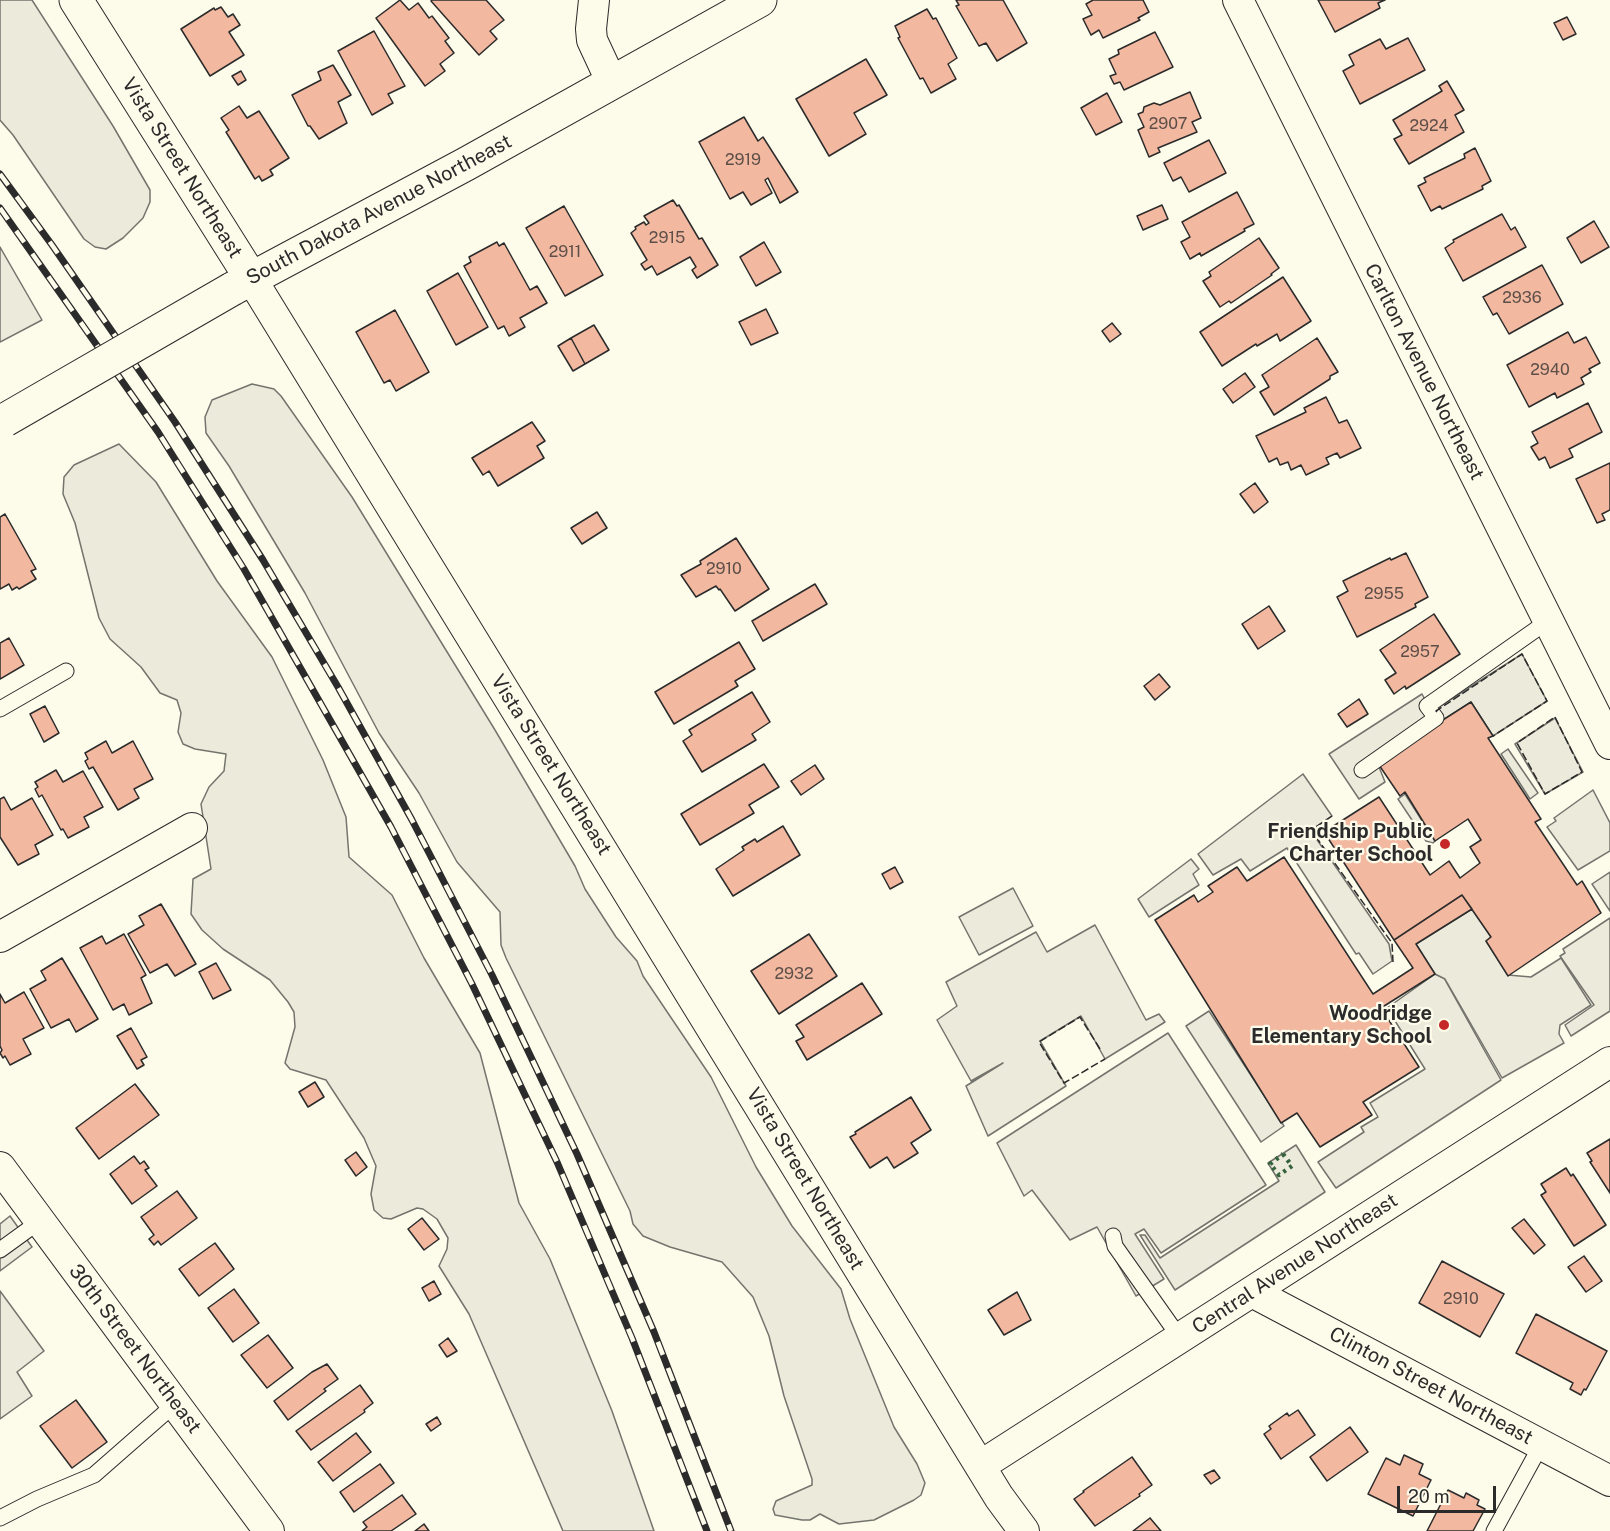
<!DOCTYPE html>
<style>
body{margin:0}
#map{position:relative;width:1610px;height:1531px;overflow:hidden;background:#fdfbea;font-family:"Public Sans",sans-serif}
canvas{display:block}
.scale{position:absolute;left:1397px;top:1486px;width:99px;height:27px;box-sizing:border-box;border:3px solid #2b2b2b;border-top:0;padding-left:8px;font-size:18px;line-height:21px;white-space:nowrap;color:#2b2b2b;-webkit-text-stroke:4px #fdfbea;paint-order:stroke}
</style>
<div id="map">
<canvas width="1610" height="1531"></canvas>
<div class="scale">20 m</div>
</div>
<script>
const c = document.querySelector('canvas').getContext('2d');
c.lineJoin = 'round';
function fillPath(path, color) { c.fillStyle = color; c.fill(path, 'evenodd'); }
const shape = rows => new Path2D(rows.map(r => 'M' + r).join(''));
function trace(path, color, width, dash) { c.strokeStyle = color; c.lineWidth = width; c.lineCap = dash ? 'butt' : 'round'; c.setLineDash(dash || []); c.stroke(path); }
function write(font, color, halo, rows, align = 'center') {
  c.font = font + ' "Public Sans",sans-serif'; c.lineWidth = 4.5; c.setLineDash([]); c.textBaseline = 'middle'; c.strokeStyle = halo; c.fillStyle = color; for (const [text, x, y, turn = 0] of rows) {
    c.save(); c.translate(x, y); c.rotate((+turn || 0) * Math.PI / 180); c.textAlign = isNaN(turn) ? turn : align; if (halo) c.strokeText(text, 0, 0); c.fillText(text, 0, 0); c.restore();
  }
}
const green = shape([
 [0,0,32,0,113,126,150,190,150,202,143,218,123,238,106,249,95,247,84,239,13,135,0,120,0,0],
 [0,247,42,320,0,342,0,247],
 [252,384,274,389,281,396,352,497,495,730,575,866,585,889,616,937,637,961,643,976,711,1077,756,1167,792,1226,841,1289,850,1319,894,1427,917,1464,925,1483,921,1495,914,1500,874,1520,839,1524,820,1514,810,1520,802,1520,775,1515,773,1509,776,1501,812,1485,812,1479,784,1396,769,1336,753,1297,722,1262,670,1247,643,1236,633,1224,630,1211,506,958,501,945,500,912,457,862,419,793,379,733,305,593,229,466,206,433,205,417,212,400,252,384],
 [119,444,156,482,217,581,272,657,323,760,346,817,349,857,392,895,424,958,480,1053,519,1203,550,1259,612,1411,654,1531,563,1531,469,1314,439,1266,447,1249,448,1238,437,1219,423,1209,417,1208,391,1219,383,1218,374,1210,371,1194,376,1166,364,1138,326,1080,290,1069,285,1063,295,1027,294,1012,288,1002,270,980,223,949,202,930,191,914,193,879,211,869,201,804,209,787,224,771,226,754,195,749,183,744,178,732,181,713,177,700,160,693,141,667,110,639,99,618,75,523,63,494,64,477,74,465,119,444],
 [1522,654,1547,701,1493,736,1471,702,1442,721,1434,710,1522,654],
 [1555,718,1583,772,1545,794,1515,744,1555,718],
 [1508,749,1538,793,1530,799,1501,754,1508,749],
 [1303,774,1332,816,1311,831,1389,944,1392,961,1373,974,1359,953,1356,954,1287,848,1250,871,1241,859,1213,875,1198,854,1303,774],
 [1593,790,1610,823,1610,851,1578,870,1547,827,1556,821,1554,818,1593,790],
 [1405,794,1435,841,1433,843,1426,841,1398,799,1405,794],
 [1191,859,1199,869,1193,874,1199,885,1149,917,1138,899,1191,859],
 [1610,872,1610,911,1592,884,1610,872],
 [1013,888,1033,926,979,955,959,917,1013,888],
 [1610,918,1610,1011,1571,1036,1565,1025,1594,1005,1560,956,1565,953,1563,949,1610,918],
 [1095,925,1146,1020,1159,1014,1165,1022,1105,1059,1081,1016,1040,1041,1066,1086,988,1136,966,1086,1003,1063,971,1081,937,1020,957,1006,946,982,1036,932,1047,952,1095,925],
 [1435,974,1444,978,1501,1080,1336,1188,1318,1162,1364,1132,1361,1127,1378,1117,1370,1103,1425,1069,1387,1008,1435,974],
 [1209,1011,1284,1126,1261,1142,1186,1026,1209,1011],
 [1296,1145,1325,1192,1175,1290,1140,1235,1145,1235,1160,1258,1279,1181,1268,1163,1296,1145]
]);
fillPath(green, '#ecebdb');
trace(green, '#74746e', 1.5);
const parking = shape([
 [1422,694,1436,720,1377,762,1385,782,1359,799,1329,754,1422,694],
 [1472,909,1491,937,1486,941,1508,975,1531,977,1561,958,1591,1005,1560,1025,1559,1034,1564,1043,1502,1078,1445,979,1435,974,1416,944,1472,909],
 [1168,1033,1266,1185,1161,1253,1144,1229,1135,1234,1164,1279,1136,1296,1097,1227,1070,1240,1032,1190,1024,1196,997,1143,1168,1033],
 [10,1216,32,1247,0,1271,0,1224,10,1216],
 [0,1291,44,1351,17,1372,32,1396,0,1419,0,1291]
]);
fillPath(parking, '#eceadb');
trace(parking, '#74746e', 1.5);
const building = shape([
 [400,0,409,10,418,3,429,18,432,16,449,38,445,41,454,53,440,64,445,71,425,86,376,18,400,0],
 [432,0,486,0,504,20,490,31,497,39,479,55,431,1,432,0],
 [956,0,1003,0,1027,43,997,61,986,43,979,46,956,6,959,5,956,0],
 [1093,0,1143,0,1149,12,1138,18,1140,20,1103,38,1099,30,1091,35,1083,19,1092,15,1086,4,1093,0],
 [1318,0,1385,0,1378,3,1380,8,1335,32,1318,0],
 [221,7,228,17,233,14,240,25,229,32,244,55,210,76,181,29,214,8,215,10,221,7],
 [927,9,933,19,936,18,957,58,948,64,956,79,931,93,923,78,920,79,898,38,900,37,895,26,927,9],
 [1567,17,1576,34,1563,40,1554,23,1567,17],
 [374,31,405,86,388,94,393,103,372,115,338,51,374,31],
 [1155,32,1173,67,1124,90,1120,82,1114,84,1110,76,1116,74,1109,59,1119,54,1118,50,1155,32],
 [1408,38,1425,70,1360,104,1343,71,1354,65,1349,55,1380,39,1386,49,1408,38],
 [866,59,887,95,854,113,866,134,829,156,796,99,866,59],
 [333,65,351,95,338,102,347,123,319,139,310,126,308,126,292,95,321,80,318,72,333,65],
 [241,71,246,80,238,85,232,76,241,71],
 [1447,81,1464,110,1455,115,1464,132,1409,164,1394,139,1402,135,1393,120,1442,91,1439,86,1447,81],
 [1190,92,1201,118,1192,122,1197,132,1158,148,1160,152,1149,157,1138,130,1144,127,1138,114,1143,112,1144,107,1154,103,1160,105,1190,92],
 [1107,93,1122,122,1096,135,1081,108,1107,93],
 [239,106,247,118,259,111,289,158,270,170,273,175,262,181,259,176,255,179,226,132,229,130,221,118,239,106],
 [744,117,758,141,763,137,798,192,780,203,768,178,765,180,772,193,751,205,743,192,730,199,699,142,744,117],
 [1209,140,1226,173,1189,192,1181,177,1173,181,1164,163,1209,140],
 [1475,148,1491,181,1482,186,1483,189,1442,209,1440,206,1431,211,1418,186,1426,182,1424,178,1465,158,1464,154,1475,148],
 [1237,192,1254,224,1244,229,1245,231,1201,256,1200,253,1190,259,1181,242,1190,237,1182,222,1237,192],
 [673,200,677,206,679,205,699,239,702,238,718,265,697,278,692,270,696,267,690,257,657,275,652,266,645,270,641,264,647,260,631,233,636,229,635,227,644,222,646,225,649,223,644,216,673,200],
 [1162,205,1168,219,1143,230,1137,216,1162,205],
 [564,206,603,275,565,296,526,228,564,206],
 [1502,214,1511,230,1515,227,1526,247,1463,281,1445,248,1454,242,1453,240,1502,214],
 [1594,221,1609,247,1581,263,1567,238,1594,221],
 [1259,238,1279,268,1271,274,1272,275,1231,303,1229,301,1220,307,1203,281,1211,276,1209,272,1259,238],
 [497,242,499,246,504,243,530,290,537,286,547,303,520,318,525,327,509,336,504,326,498,329,464,266,471,262,469,257,497,242],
 [764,242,781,272,756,286,740,257,764,242],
 [1542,265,1563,304,1509,334,1497,313,1493,315,1483,297,1542,265],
 [458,273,488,327,456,345,427,291,458,273],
 [1283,277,1311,321,1280,341,1277,334,1257,346,1256,344,1222,366,1200,332,1283,277],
 [766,309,778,333,751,345,739,322,766,309],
 [395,310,429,372,396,391,390,380,384,383,356,332,395,310],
 [1112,323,1121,334,1110,342,1102,331,1112,323],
 [594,325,609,350,585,364,571,338,594,325],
 [1568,332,1574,343,1586,337,1600,363,1589,369,1591,372,1581,378,1584,384,1557,398,1555,393,1529,407,1507,365,1568,332],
 [571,338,585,364,573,371,558,346,571,338],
 [1317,338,1338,372,1330,376,1330,379,1274,415,1260,392,1269,387,1262,375,1317,338],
 [1245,373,1255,387,1233,403,1223,389,1245,373],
 [1326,397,1339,423,1347,420,1361,448,1340,458,1337,453,1326,458,1329,464,1306,475,1301,465,1291,470,1288,462,1280,465,1277,458,1269,462,1256,436,1306,412,1304,408,1326,397],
 [1588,403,1602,432,1569,449,1573,457,1550,468,1545,457,1539,460,1531,447,1538,443,1532,432,1588,403],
 [532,422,545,441,537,446,544,458,498,486,489,471,483,475,472,458,532,422],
 [1610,463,1610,510,1602,514,1605,520,1597,523,1576,479,1610,463],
 [1255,483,1268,502,1254,513,1240,494,1255,483],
 [597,512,607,528,582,544,571,528,597,512],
 [5,514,36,569,31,571,36,579,19,589,17,587,12,590,9,584,0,589,0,517,5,514],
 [736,538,769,589,735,611,720,589,719,590,716,586,696,597,681,575,701,564,700,561,736,538],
 [1406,553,1428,597,1415,604,1416,607,1357,637,1337,597,1348,591,1343,581,1390,558,1391,560,1406,553],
 [815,584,827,604,763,641,752,621,815,584],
 [1269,606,1285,631,1258,649,1242,624,1269,606],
 [1434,614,1460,654,1406,689,1405,686,1394,694,1385,680,1396,673,1380,650,1434,614],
 [9,638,24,665,0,679,0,643,9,638],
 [739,642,755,669,735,681,738,686,674,724,655,692,739,642],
 [1159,674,1170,687,1155,700,1144,686,1159,674],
 [752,692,770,722,752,734,756,740,702,772,683,741,692,735,689,730,752,692],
 [1359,699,1368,714,1347,727,1338,714,1359,699],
 [1471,702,1493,736,1488,738,1541,819,1535,822,1577,885,1582,881,1601,913,1508,976,1486,941,1491,937,1462,895,1394,940,1324,832,1379,797,1430,875,1449,861,1460,878,1480,863,1470,847,1481,840,1468,819,1435,841,1405,792,1400,796,1377,762,1471,702],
 [45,706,59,733,44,742,30,714,45,706],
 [106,741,112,753,133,741,153,779,134,789,139,798,118,810,93,767,89,769,85,761,88,759,85,753,106,741],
 [764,764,779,787,749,805,754,813,700,845,681,814,764,764],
 [815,765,824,779,801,795,791,781,815,765],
 [56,770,63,782,83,771,103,807,84,817,89,827,68,838,63,829,61,830,42,795,39,797,35,789,38,787,35,782,56,770],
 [4,797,11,810,32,798,53,835,35,845,39,854,18,865,0,837,0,799,4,797],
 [783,826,800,855,733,896,716,869,744,850,742,847,755,839,757,842,783,826],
 [1284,857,1373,994,1413,968,1394,940,1462,895,1472,909,1416,944,1435,974,1381,1008,1419,1067,1363,1102,1372,1115,1320,1147,1297,1113,1281,1123,1155,920,1194,895,1198,902,1213,892,1208,886,1237,867,1247,881,1284,857],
 [895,867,903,882,890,889,882,874,895,867],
 [161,904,196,964,175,976,167,964,150,973,128,934,144,925,139,916,161,904],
 [124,934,146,975,141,978,152,1003,129,1015,124,1004,113,1010,80,948,102,936,106,944,124,934],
 [809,934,837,976,779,1014,751,971,809,934],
 [62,958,98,1019,76,1032,69,1019,51,1028,30,989,46,980,41,971,62,958],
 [216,963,231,990,213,999,199,972,216,963],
 [862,983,882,1014,807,1060,796,1041,804,1037,796,1025,862,983],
 [24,992,44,1028,23,1039,31,1054,10,1065,5,1056,3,1058,0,1053,2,1050,0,1046,0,994,5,1003,24,992],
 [131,1028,147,1057,141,1060,144,1065,137,1069,117,1036,131,1028],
 [315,1082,324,1097,308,1107,299,1092,315,1082],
 [135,1084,159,1115,99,1159,76,1128,135,1084],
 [911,1097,931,1130,911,1143,918,1153,894,1168,887,1157,870,1168,850,1137,856,1134,855,1132,911,1097],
 [1610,1139,1610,1193,1590,1162,1592,1161,1587,1153,1610,1139],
 [356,1152,367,1167,356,1176,345,1160,356,1152],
 [134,1156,140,1164,144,1161,149,1168,145,1170,157,1186,132,1204,110,1174,134,1156],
 [1566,1168,1571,1176,1573,1174,1606,1225,1574,1246,1541,1195,1546,1192,1541,1184,1566,1168],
 [177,1191,197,1218,161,1245,158,1241,154,1245,149,1239,154,1235,141,1217,177,1191],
 [422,1218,439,1239,424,1250,408,1229,422,1218],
 [1524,1219,1545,1245,1534,1254,1512,1228,1524,1219],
 [215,1243,234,1269,199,1296,179,1269,215,1243],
 [1584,1256,1602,1281,1586,1292,1568,1267,1584,1256],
 [1442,1261,1504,1294,1480,1337,1419,1303,1442,1261],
 [434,1281,441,1294,429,1301,422,1288,434,1281],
 [234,1289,259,1323,233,1342,208,1308,234,1289],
 [1017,1292,1031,1320,1004,1335,988,1310,1017,1292],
 [1536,1314,1607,1351,1586,1390,1584,1389,1581,1395,1570,1389,1573,1383,1516,1353,1536,1314],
 [268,1335,293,1368,267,1388,241,1355,268,1335],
 [448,1338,457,1351,447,1357,439,1345,448,1338],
 [327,1364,338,1379,324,1389,326,1391,288,1420,274,1401,312,1372,327,1364],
 [360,1385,373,1403,364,1410,365,1412,311,1450,296,1431,360,1385],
 [76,1400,107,1442,72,1468,40,1426,76,1400],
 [1298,1410,1315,1435,1281,1459,1264,1434,1271,1429,1269,1426,1287,1413,1289,1416,1298,1410],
 [437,1417,441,1424,431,1431,426,1424,437,1417],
 [1350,1427,1368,1452,1327,1481,1310,1457,1350,1427],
 [356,1433,371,1452,333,1481,318,1462,356,1433],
 [1404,1455,1423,1464,1419,1474,1431,1480,1413,1516,1368,1494,1386,1458,1400,1465,1404,1455],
 [1132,1457,1152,1485,1139,1494,1140,1496,1095,1526,1074,1499,1084,1492,1083,1491,1132,1457],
 [380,1464,394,1483,354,1512,340,1492,380,1464],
 [1214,1470,1220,1478,1211,1484,1204,1475,1214,1470],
 [1448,1490,1464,1498,1466,1493,1479,1500,1477,1505,1485,1509,1473,1531,1427,1531,1448,1490],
 [402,1495,416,1514,391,1531,362,1531,367,1527,363,1522,402,1495],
 [1150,1518,1161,1531,1133,1531,1150,1518],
 [424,1524,429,1531,415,1531,424,1524]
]);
fillPath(building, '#f2b8a0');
trace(building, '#2b2b2b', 1.5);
const service = shape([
 [0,709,66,671],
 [1362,770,1436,718,1427,706,1548,621],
 [1113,1236,1115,1246,1180,1338],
 [0,1250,40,1221],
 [0,1518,37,1499,94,1475,175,1404],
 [1494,1531,1541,1445]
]);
const minor = shape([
 [594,0,591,29,592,40,612,83],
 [1238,0,1610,744],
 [251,278,999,1497,1024,1531],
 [0,937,192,828],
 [0,1167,269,1531],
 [1252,1292,1610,1481],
 [980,1466,1610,1062]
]);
const tertiary = shape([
 [76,0,251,278]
]);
const primary = shape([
 [232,289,466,164,760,0]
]);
trace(service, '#2b2b2b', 17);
trace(minor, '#2b2b2b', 32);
trace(tertiary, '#2b2b2b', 35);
trace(primary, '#2b2b2b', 35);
trace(service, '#fdfbea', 15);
trace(minor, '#fdfbea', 30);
trace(tertiary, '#fdfbea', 33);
trace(primary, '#fdfbea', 33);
const rail = shape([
 [0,174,52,245,175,422,263,560,338,687,412,820,492,975,577,1154,654,1332,731,1531],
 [0,208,158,432,244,569,391,827,472,984,557,1162,632,1338,707,1531]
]);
trace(rail, '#2b2b2b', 7);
trace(rail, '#fdfbea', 4.5, [14]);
const primaryBridge = shape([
 [5,420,232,289]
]);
trace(primaryBridge, '#2b2b2b', 35, []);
trace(primaryBridge, '#fdfbea', 33);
trace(shape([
 [1283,1154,1292,1166,1279,1175,1270,1164,1283,1154]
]), '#34623c', 4.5, [3, 4.5]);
trace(shape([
 [1437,712,1436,711,1522,654,1547,701,1493,736],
 [1555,717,1582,772,1545,794,1517,743,1555,717],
 [1332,816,1311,830,1392,943,1393,962],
 [1100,1049,1080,1017,1039,1042,1064,1083,1105,1059]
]), '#2b2b2b', 1.5, [8, 3]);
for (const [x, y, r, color] of [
 [1445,844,6,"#c62828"],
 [1444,1025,6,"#c62828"]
]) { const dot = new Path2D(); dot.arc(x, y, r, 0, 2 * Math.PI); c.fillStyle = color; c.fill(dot); trace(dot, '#fdfbea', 2); }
write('16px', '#5d4e48', null, [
 ["2907",1168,124],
 ["2924",1429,126],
 ["2919",743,160],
 ["2915",667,238],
 ["2911",565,252],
 ["2936",1522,298],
 ["2940",1550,370],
 ["2910",724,569],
 ["2955",1384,594],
 ["2957",1420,652],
 ["2932",794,974],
 ["2910",1461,1299]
]);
write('20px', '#2b2b2b', '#fdfbea', [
 ["Vista Street Northeast",182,168,58],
 ["South Dakota Avenue Northeast",379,210,-28],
 ["Carlton Avenue Northeast",1424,372,63],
 ["Vista Street Northeast",551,765,58],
 ["Vista Street Northeast",805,1179,59],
 ["Central Avenue Northeast",1295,1264,-33],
 ["30th Street Northeast",135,1349,53],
 ["Clinton Street Northeast",1431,1386,28]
]);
write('bold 20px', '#2b2b2b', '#fdfbea', [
 ["Friendship Public",1433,832],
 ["Charter School",1433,855],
 ["Woodridge",1432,1014],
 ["Elementary School",1432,1037]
], 'right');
</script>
